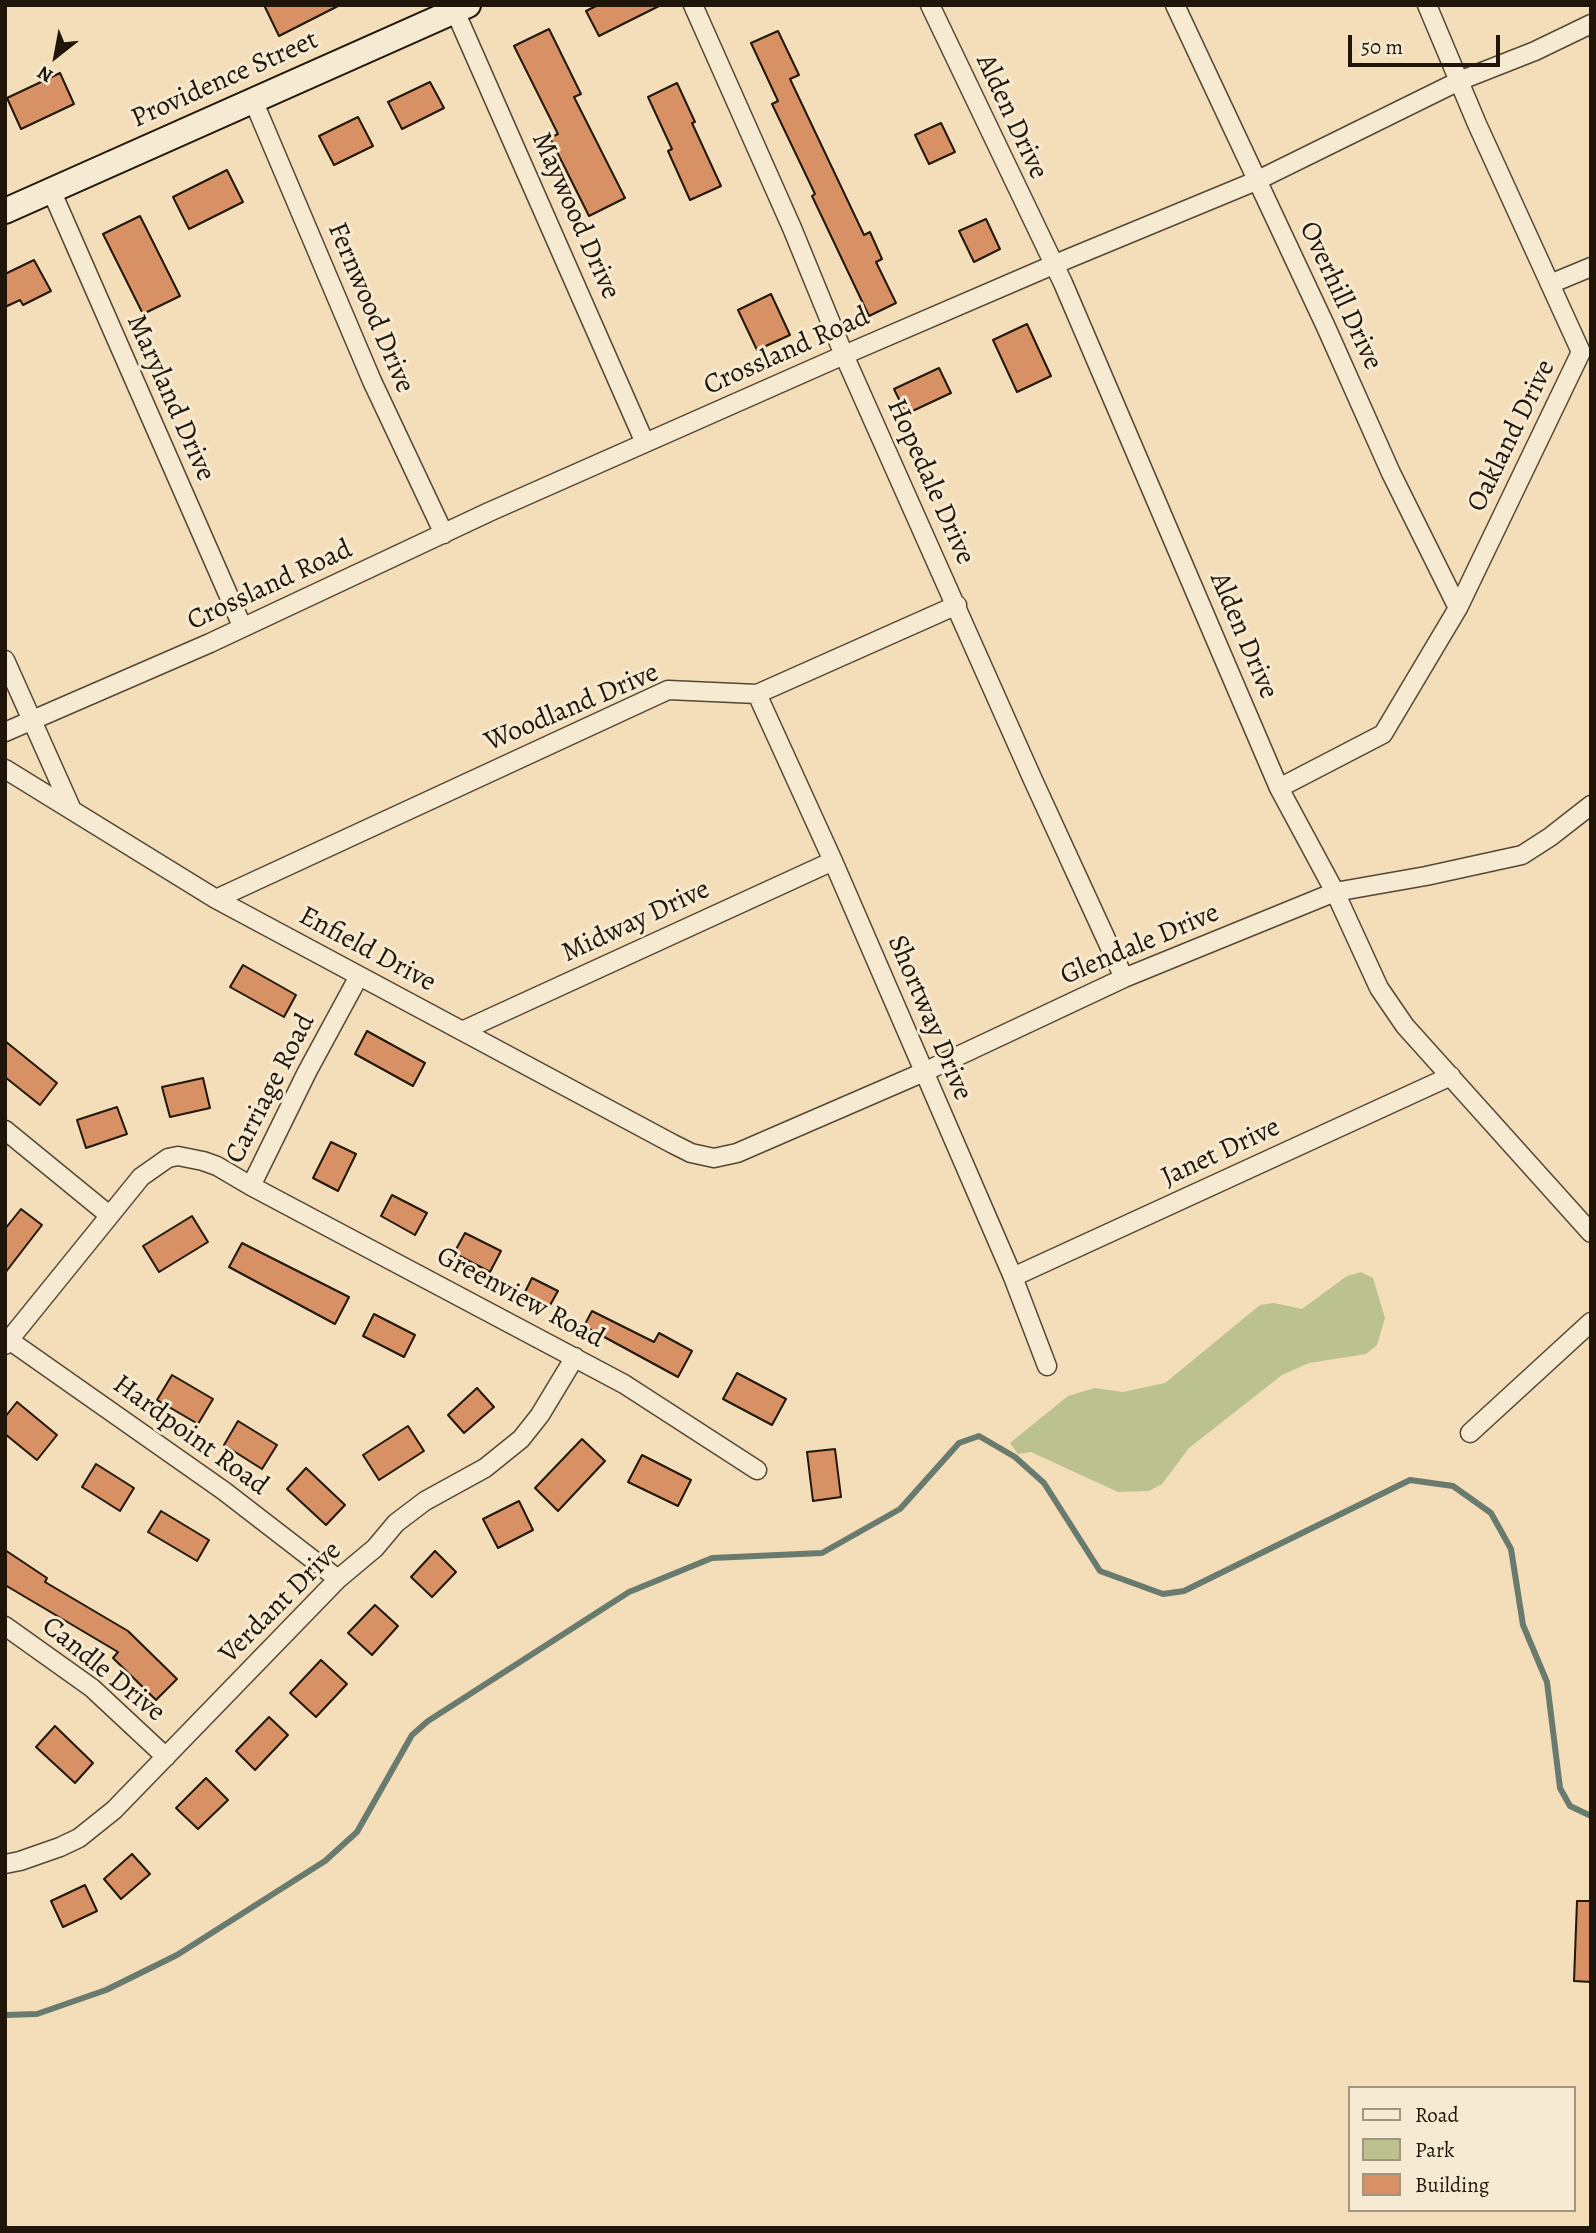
<!DOCTYPE html>
<style>
body{margin:0}
#map{position:relative;width:1596px;height:2233px;overflow:hidden;background:#f3deb9;font-family:Alegreya,serif}
canvas{display:block}
.frame{position:absolute;inset:0;border:7px solid #1f1609;pointer-events:none}
.legend{position:absolute;left:1348px;top:2086px;width:228px;height:126px;box-sizing:border-box;background:#f7ead2;border:2px solid #a19582;margin:0;padding:9px 12px;list-style:none;font-size:21px;color:#1f1609}
.legend li{display:flex;align-items:center;gap:14px;height:35px}
.legend b{width:35px;border:2px solid #a19582}
.north{position:absolute;left:21px;top:21px;width:70px;height:70px;-webkit-text-stroke:5px #f7ead2;paint-order:stroke;rotate:211deg;font-size:19px;font-weight:700;line-height:28px;text-align:center;color:#1f1609}
.north::after{content:'';display:block;margin:auto;width:24px;height:32px;background:#1f1609;clip-path:polygon(50% 0,100% 100%,50% 72%,0 100%)}
.scale{position:absolute;left:1348px;top:35px;width:152px;height:32px;box-sizing:border-box;border:4px solid #1f1609;border-top:0;padding-left:9px;font-size:21px;line-height:24px;white-space:nowrap;color:#1f1609;-webkit-text-stroke:5px #f7ead2;paint-order:stroke}
</style>
<div id="map">
<canvas width="1596" height="2233"></canvas>
<div class="frame"></div>
<ul class="legend">
<li><b style="height:9px;background:#f7ead2"></b>Road</li>
<li><b style="height:19px;background:#bbc18f"></b>Park</li>
<li><b style="height:19px;background:#d79165"></b>Building</li>
</ul>
<div class="north">N</div>
<div class="scale">50 m</div>
</div>
<script>
const c = document.querySelector('canvas').getContext('2d');
c.lineJoin = 'round';
function fillPath(path, color) { c.fillStyle = color; c.fill(path, 'evenodd'); }
const shape = rows => new Path2D(rows.map(r => 'M' + r).join(''));
function trace(path, color, width, dash) { c.strokeStyle = color; c.lineWidth = width; c.lineCap = dash ? 'butt' : 'round'; c.setLineDash(dash || []); c.stroke(path); }
function write(font, color, halo, rows, align = 'center') {
  c.font = font + ' Alegreya,serif'; c.lineWidth = 6; c.setLineDash([]); c.textBaseline = 'middle'; c.strokeStyle = halo; c.fillStyle = color; for (const [text, x, y, turn = 0] of rows) {
    c.save(); c.translate(x, y); c.rotate((+turn || 0) * Math.PI / 180); c.textAlign = isNaN(turn) ? turn : align; if (halo) c.strokeText(text, 0, 0); c.fillText(text, 0, 0); c.restore();
  }
}
fillPath(shape([
 [1361,1272,1373,1278,1385,1318,1377,1345,1366,1354,1309,1363,1282,1375,1189,1448,1162,1484,1149,1491,1118,1492,1031,1452,1018,1454,1010,1443,1068,1396,1095,1388,1123,1392,1165,1383,1260,1305,1274,1303,1302,1309,1347,1276]
]), '#bbc18f');
trace(shape([
 [5,2015,37,2014,106,1990,177,1955,325,1861,357,1832,412,1735,428,1721,629,1592,712,1558,822,1553,900,1509,959,1443,979,1436,1015,1457,1044,1483,1100,1571,1163,1594,1184,1591,1410,1480,1453,1486,1491,1513,1511,1549,1523,1625,1547,1682,1560,1788,1570,1806,1591,1816]
]), '#697a6e', 6);
const building = shape([
 [264,5,340,5,279,36,264,5],
 [598,5,661,5,599,36,586,11,598,5],
 [549,29,581,94,574,97,625,198,589,216,550,138,558,134,514,46,549,29],
 [778,31,799,75,790,79,864,235,870,232,882,259,876,262,896,303,869,316,812,196,815,194,772,104,778,101,751,43,778,31],
 [60,73,74,104,21,129,7,98,60,73],
 [430,82,444,108,402,129,388,102,430,82],
 [677,83,695,122,692,123,721,186,690,200,668,151,672,149,648,97,677,83],
 [358,117,373,146,334,165,319,136,358,117],
 [941,123,955,152,929,164,915,135,941,123],
 [227,170,243,202,189,229,173,197,227,170],
 [140,216,180,296,143,314,103,234,140,216],
 [986,219,1000,249,974,262,959,231,986,219],
 [34,260,51,291,23,305,20,300,5,307,5,274,34,260],
 [771,294,790,335,757,350,738,310,771,294],
 [1027,324,1051,376,1017,392,993,340,1027,324],
 [939,368,951,393,906,414,894,389,939,368],
 [243,965,296,995,284,1017,230,987,243,965],
 [367,1031,425,1063,413,1086,355,1054,367,1031],
 [5,1041,57,1083,40,1105,5,1077,5,1041],
 [203,1078,210,1108,170,1117,162,1087,203,1078],
 [117,1107,127,1134,86,1148,77,1120,117,1107],
 [331,1142,356,1154,338,1191,313,1178,331,1142],
 [392,1195,427,1213,415,1235,381,1216,392,1195],
 [21,1209,42,1225,5,1273,5,1229,21,1209],
 [192,1216,208,1242,159,1272,143,1246,192,1216],
 [465,1233,501,1251,490,1272,454,1253,465,1233],
 [242,1243,349,1297,335,1324,229,1267,242,1243],
 [532,1278,558,1291,549,1307,524,1294,532,1278],
 [592,1311,654,1342,659,1333,692,1351,678,1377,584,1326,592,1311],
 [374,1314,415,1335,404,1357,363,1336,374,1314],
 [737,1373,786,1399,772,1425,723,1399,737,1373],
 [172,1375,213,1399,198,1424,157,1400,172,1375],
 [477,1388,494,1407,464,1433,448,1415,477,1388],
 [17,1402,57,1435,37,1460,5,1434,5,1417,17,1402],
 [238,1421,277,1445,262,1469,224,1445,238,1421],
 [408,1426,424,1451,379,1480,363,1455,408,1426],
 [582,1439,605,1461,558,1511,535,1488,582,1439],
 [835,1449,841,1497,813,1501,807,1452,835,1449],
 [642,1455,691,1480,678,1506,628,1482,642,1455],
 [96,1464,134,1488,120,1511,82,1487,96,1464],
 [306,1468,345,1505,326,1525,287,1489,306,1468],
 [519,1501,533,1530,498,1548,483,1519,519,1501],
 [161,1511,209,1540,197,1561,148,1532,161,1511],
 [5,1550,47,1578,45,1582,128,1631,177,1679,156,1700,113,1658,118,1652,5,1585,5,1550],
 [435,1551,456,1572,432,1597,411,1577,435,1551],
 [375,1605,398,1626,372,1655,348,1633,375,1605],
 [321,1660,347,1684,316,1717,290,1693,321,1660],
 [269,1717,288,1735,255,1770,236,1751,269,1717],
 [55,1726,93,1763,75,1783,36,1747,55,1726],
 [206,1778,228,1800,198,1829,176,1808,206,1778],
 [132,1854,150,1874,121,1899,104,1879,132,1854],
 [85,1885,97,1911,63,1927,51,1901,85,1885],
 [1577,1901,1591,1901,1591,1982,1574,1981,1577,1901]
]);
fillPath(building, '#d79165');
trace(building, '#1f1609', 2);
const minor = shape([
 [693,5,792,228,844,355,1033,780,1124,978],
 [930,5,1063,283,1279,788,1335,892,1379,988,1405,1026,1591,1233],
 [1175,5,1326,327,1391,473,1458,608],
 [455,11,645,443],
 [253,100,372,381,444,534],
 [51,190,242,626],
 [1550,284,1591,267],
 [5,660,72,810],
 [757,694,833,861,1013,1277,1047,1366],
 [5,732,210,643,489,512,844,355,1053,265,1256,181,1459,81,1535,51,1591,24],
 [5,769,216,899,673,1144,691,1153,714,1158,737,1153,924,1072,1124,978,1335,892,1426,876,1522,855,1550,837,1591,805],
 [1279,788,1383,734,1458,608,1581,352,1477,124,1427,5],
 [216,899,668,690,757,694,957,605],
 [462,1031,833,861],
 [5,1130,109,1215],
 [251,1186,307,1072,359,976],
 [1013,1277,1451,1076],
 [9,1340,224,1491,338,1579],
 [5,1345,141,1177,168,1158,178,1156,203,1161,217,1166,251,1186,624,1384,757,1470],
 [1470,1433,1591,1322],
 [5,1626,92,1688,166,1757],
 [5,1864,20,1861,60,1847,79,1838,114,1810,338,1579,375,1548,396,1523,425,1501,485,1468,521,1439,540,1415,575,1357]
]);
const secondary = shape([
 [5,211,468,5]
]);
trace(minor, '#544835', 21);
trace(secondary, '#1f1609', 28);
trace(minor, '#f7ead2', 18);
trace(secondary, '#f7ead2', 24);
write('28px', '#1f1609', '#f7ead2', [
 ["Providence Street",225,80,-24],
 ["Alden Drive",1011,117,65],
 ["Maywood Drive",575,216,66],
 ["Overhill Drive",1340,296,65],
 ["Fernwood Drive",370,308,67],
 ["Crossland Road",787,352,-24],
 ["Maryland Drive",170,398,66],
 ["Oakland Drive",1512,436,-64],
 ["Hopedale Drive",930,482,66],
 ["Crossland Road",270,586,-25],
 ["Alden Drive",1243,636,67],
 ["Woodland Drive",572,708,-23],
 ["Midway Drive",636,922,-25],
 ["Glendale Drive",1140,945,-23],
 ["Enfield Drive",367,950,28],
 ["Shortway Drive",929,1018,67],
 ["Carriage Road",271,1089,-63],
 ["Janet Drive",1221,1153,-25],
 ["Greenview Road",520,1298,28],
 ["Hardpoint Road",190,1436,36],
 ["Verdant Drive",281,1603,-45],
 ["Candle Drive",103,1670,39]
]);
</script>
